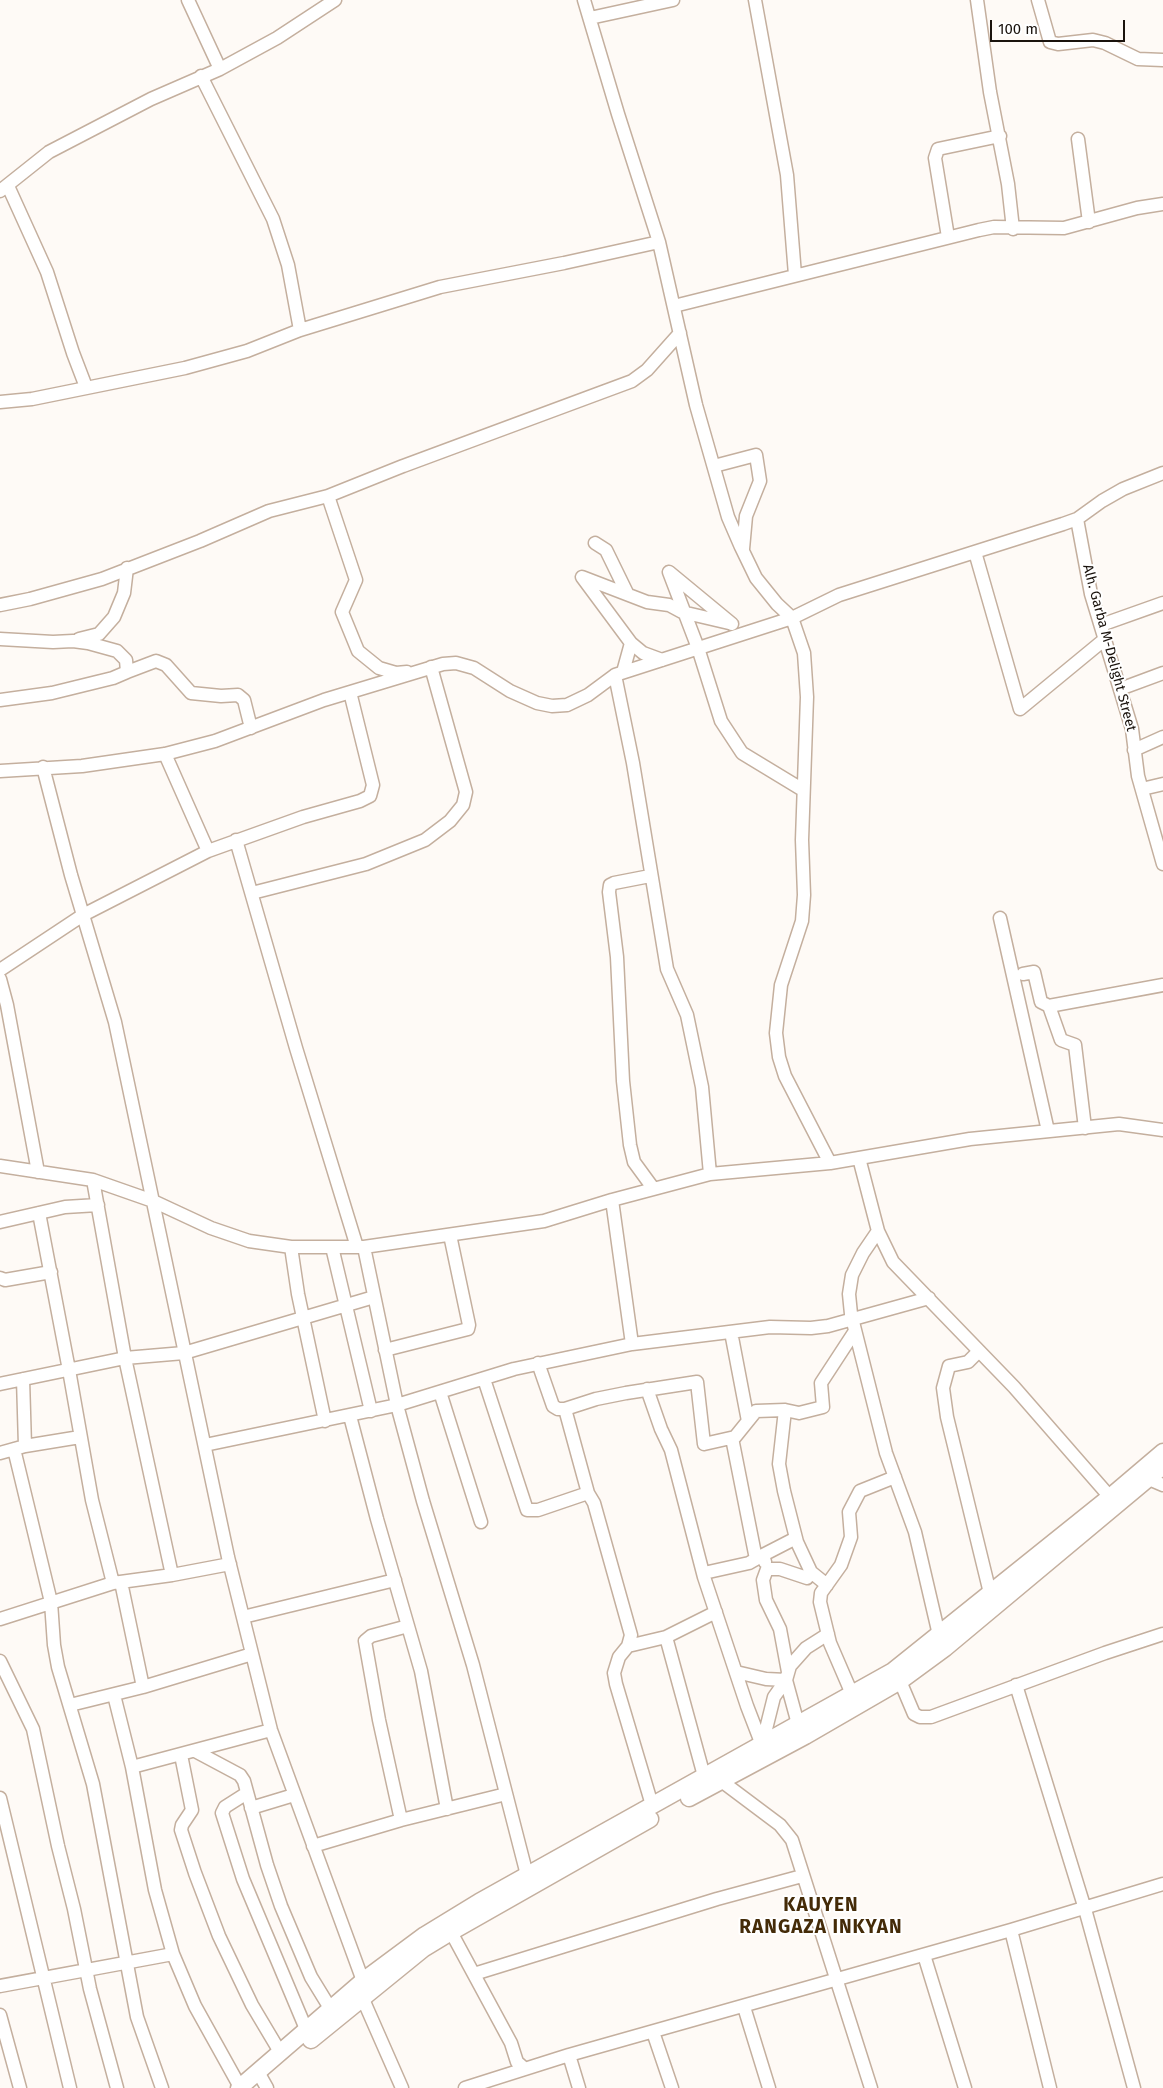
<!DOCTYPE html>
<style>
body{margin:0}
#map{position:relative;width:1163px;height:2088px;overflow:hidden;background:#fefaf6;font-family:"Fira Sans",sans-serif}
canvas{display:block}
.scale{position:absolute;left:990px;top:20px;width:135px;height:22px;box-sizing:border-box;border:2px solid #1a130d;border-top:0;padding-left:6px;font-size:15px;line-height:18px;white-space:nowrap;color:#1a130d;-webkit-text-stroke:4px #fff;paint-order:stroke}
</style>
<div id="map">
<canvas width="1163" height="2088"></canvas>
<div class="scale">100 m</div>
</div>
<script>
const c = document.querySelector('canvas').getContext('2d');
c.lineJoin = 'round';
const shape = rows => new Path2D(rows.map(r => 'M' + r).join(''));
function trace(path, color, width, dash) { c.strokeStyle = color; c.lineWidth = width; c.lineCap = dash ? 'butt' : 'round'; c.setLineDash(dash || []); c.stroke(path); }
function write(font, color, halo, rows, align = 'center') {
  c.font = font + ' "Fira Sans",sans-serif'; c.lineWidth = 4; c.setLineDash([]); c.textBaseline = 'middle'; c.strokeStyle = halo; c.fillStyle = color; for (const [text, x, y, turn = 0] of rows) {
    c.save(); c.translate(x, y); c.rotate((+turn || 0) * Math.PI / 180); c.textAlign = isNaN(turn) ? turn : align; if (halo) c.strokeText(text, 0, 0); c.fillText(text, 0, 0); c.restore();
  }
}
const minor = shape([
 [188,0,220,69],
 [584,0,618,114,659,242,696,405,728,517,741,547,756,578,777,604,792,618,804,653,807,697,802,840,804,895,802,921,781,985,776,1033,779,1057,785,1076,830,1163],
 [755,0,787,175,795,275],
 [977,0,990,92,1008,184,1013,229],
 [1038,0,1050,42,1058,44,1093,40,1105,43,1138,59,1163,60],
 [590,18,673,0],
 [201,76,273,219,288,265,300,330],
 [1078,139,1089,222],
 [8,186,47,272,73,353,86,387],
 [0,191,49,152,151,99,220,69,277,38,335,0],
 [948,237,935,158,938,149,1000,136],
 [674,306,979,230,994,227,1064,228,1137,208,1163,204],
 [0,402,32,399,185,368,247,351,300,330,440,287,564,263,659,242],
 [714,466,756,455,760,481,746,516,743,549],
 [328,496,356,580,342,612,358,651,379,668,396,673,407,672],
 [1077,519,1091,594,1132,729,1138,776,1163,864],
 [595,543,606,550,627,593],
 [975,552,1020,709,1105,639],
 [0,605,30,599,102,579,200,541,269,511,328,496,403,466,632,381,647,370,680,333],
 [732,624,669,572,698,648,721,721,742,753,803,790],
 [1101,625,1163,603],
 [0,639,53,642,73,641,88,643,117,651,126,660,127,672,113,678,52,693,0,700],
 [79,639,99,634,114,617,124,593,127,568],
 [662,660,643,653,631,643,582,577,647,602,669,605,682,612,729,623],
 [127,672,156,661,166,665,191,693,221,696,238,695,244,700,251,728],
 [623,672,631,643],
 [1120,689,1163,673],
 [1134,750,1163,737],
 [165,754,208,851],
 [43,767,71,875,115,1022,228,1557,271,1730,363,1981],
 [0,771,82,766,165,754,215,741,324,700,443,664,456,663,474,668,510,691,537,703,552,706,567,705,588,695,615,675],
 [1142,789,1163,784],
 [236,840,296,1048,357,1247],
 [650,876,614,883,610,885,609,892,617,957,623,1081,630,1145,634,1162,653,1188],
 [252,893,366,864,425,840,450,821,463,805,466,792,431,667],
 [1000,918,1048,1131],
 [0,970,83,915,208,851,303,817,360,801,370,796,373,785,350,692],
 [1023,974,1034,972,1041,1002,1049,1006,1061,1040,1075,1045,1085,1128],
 [0,979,7,1005,38,1172],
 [1049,1006,1163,985],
 [859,1158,878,1231,893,1262,1014,1387,1110,1497],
 [0,1166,93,1180,153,1201,211,1228,249,1241,291,1247,364,1247,544,1221,612,1200,710,1174,830,1163,970,1139,1119,1124,1163,1130],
 [710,1174,702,1087,687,1015,667,969,633,763,615,675,792,618,839,595,1063,524,1077,519,1102,501,1123,489,1163,473],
 [93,1180,125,1358,172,1575],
 [612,1200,632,1344],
 [39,1213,69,1370,92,1500,113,1583],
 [0,1222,65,1207,98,1205],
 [878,1231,863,1253,852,1275,849,1294,851,1314,886,1453,915,1532,939,1635],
 [291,1247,298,1294,325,1421],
 [332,1247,371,1411],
 [364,1247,397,1405,423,1501,473,1665,527,1875],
 [0,1278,5,1280,51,1272],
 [731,1332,748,1421],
 [385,1350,468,1329,469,1325,450,1235],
 [979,1351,968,1362,949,1366,943,1388,947,1417,990,1593],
 [538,1363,553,1406,558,1409,565,1409,596,1399,626,1393,697,1382,704,1444,735,1437,756,1411,785,1410,799,1413,823,1407,821,1383,855,1331],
 [23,1379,25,1446],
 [484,1379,527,1510,538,1510,588,1493],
 [0,1384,125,1358,184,1353,374,1297],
 [647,1389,661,1429,671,1450,704,1577,747,1706,762,1745],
 [440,1392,481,1522],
 [565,1409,588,1493,594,1503,631,1635,628,1646,619,1657,614,1673,616,1684,652,1805],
 [785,1410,779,1464,784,1491,797,1542,811,1572,827,1585],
 [350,1416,377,1519,421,1671,447,1809],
 [732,1438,756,1559],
 [205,1445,397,1405,514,1369,632,1344,770,1327,811,1328,828,1326,929,1298],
 [14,1449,51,1602,54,1645,58,1667,93,1784,137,2017,162,2088],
 [0,1453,25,1446,80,1437],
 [1149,1479,1163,1485],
 [765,1562,763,1555,796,1538],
 [704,1573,749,1563,763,1555],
 [121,1582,143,1687],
 [243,1617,395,1580],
 [0,1619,113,1583,172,1575,230,1564],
 [666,1637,704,1776],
 [628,1646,666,1637,716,1612],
 [0,1661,33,1729,58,1846,74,1909,90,1989,117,2088],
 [736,1672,766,1679,786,1680],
 [788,1672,780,1629,766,1600,763,1580,767,1569,780,1569,807,1578,811,1572],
 [900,1681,914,1714,920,1717,931,1717,1105,1653,1163,1634],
 [1016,1685,1085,1909,1134,2088],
 [852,1694,830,1643,820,1602,821,1593,841,1565,851,1537,849,1512,860,1491,895,1477],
 [114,1695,132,1767,155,1890,173,1954,195,2006,240,2087],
 [70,1705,143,1687,252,1654],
 [798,1724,786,1680,790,1666,806,1648,828,1634],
 [762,1745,774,1697,786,1680],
 [195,1751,240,1775,244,1781,267,1865,281,1906,311,1977,330,2008],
 [181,1755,192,1810,182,1825,181,1830,195,1873,219,1936,252,2005,280,2052],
 [132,1767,271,1730],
 [720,1780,780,1825,792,1840,871,2088],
 [247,1793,225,1807,222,1813,243,1879,306,2029],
 [0,1798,70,2088],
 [251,1808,294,1795],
 [401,1820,379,1720,365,1641,371,1636,408,1626],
 [313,1846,401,1820,506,1794],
 [1011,1930,1050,2088],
 [451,1932,511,2043,517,2062,525,2069],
 [924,1955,965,2088],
 [474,1974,717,1899,802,1876],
 [0,1986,173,1954],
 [362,1997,402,2088],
 [744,2007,769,2088],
 [0,2015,20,2088],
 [653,2032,672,2088],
 [569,2055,579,2088],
 [258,2072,267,2088],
 [465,2088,569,2055,1011,1930,1163,1884]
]);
const major = shape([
 [689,1798,805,1736,900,1681,945,1648,1163,1466],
 [311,2040,423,1949,451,1932,650,1819],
 [239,2088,363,1981,425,1935,479,1902,893,1671,1110,1497,1163,1452]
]);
trace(minor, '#c4af9e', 15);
trace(major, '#c4af9e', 19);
trace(minor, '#fff', 12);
trace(major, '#fff', 16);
write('14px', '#1a130d', '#fff', [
 ["Alh. Garba M-Delight Street",1109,648,75]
]);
c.letterSpacing = '1px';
write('bold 19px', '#442b08', '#fff', [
 ["KAUYEN",821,1906],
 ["RANGAZA INKYAN",821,1928]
]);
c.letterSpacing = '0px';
</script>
